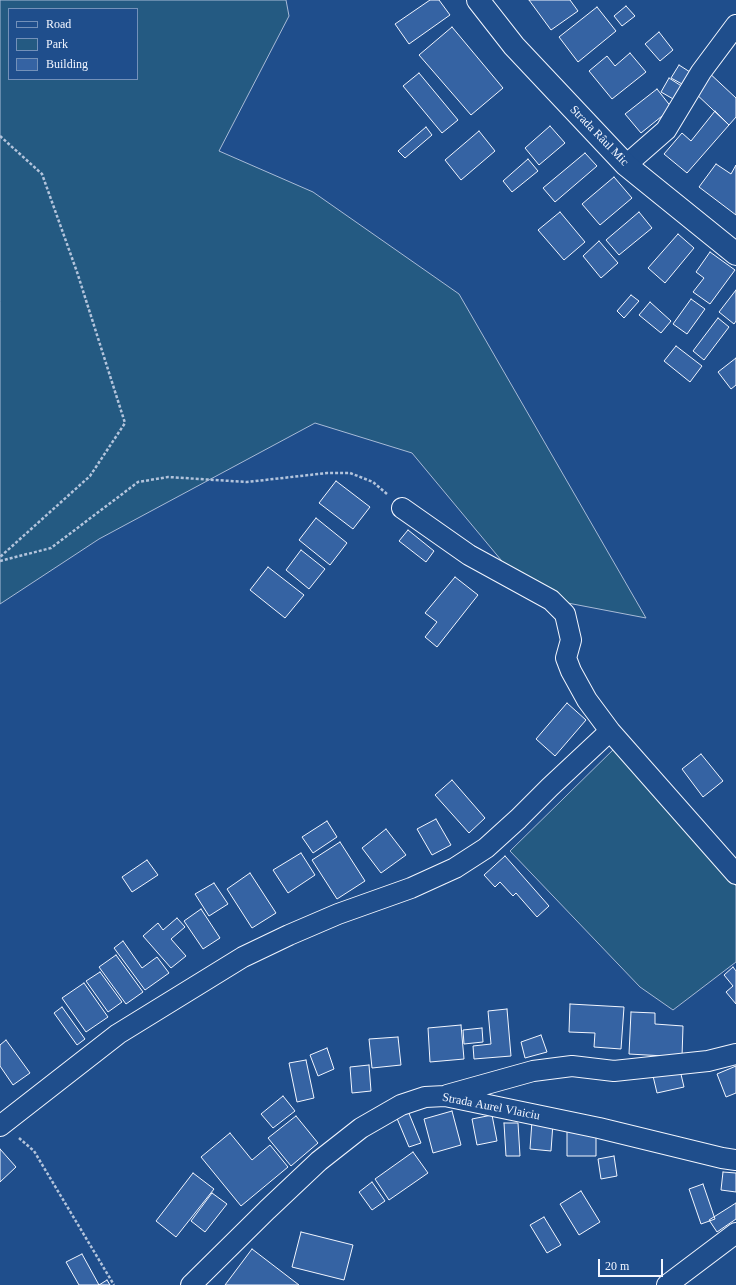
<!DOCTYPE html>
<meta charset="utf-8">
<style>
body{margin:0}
#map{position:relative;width:736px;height:1285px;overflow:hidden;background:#1f4e8c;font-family:Georgia,serif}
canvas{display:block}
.legend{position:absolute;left:8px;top:8px;width:130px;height:72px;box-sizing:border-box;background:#1f4e8c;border:1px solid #7391ba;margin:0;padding:5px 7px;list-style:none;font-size:12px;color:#f2f6ff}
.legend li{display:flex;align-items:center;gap:8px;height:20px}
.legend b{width:20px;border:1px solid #7391ba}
.scale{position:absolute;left:598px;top:1259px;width:65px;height:18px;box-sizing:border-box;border:2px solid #f2f6ff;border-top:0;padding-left:5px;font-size:12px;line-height:14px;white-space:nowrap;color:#f2f6ff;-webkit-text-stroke:3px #1f4e8c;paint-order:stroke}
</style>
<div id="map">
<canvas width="736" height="1285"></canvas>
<ul class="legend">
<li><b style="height:5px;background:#1f4e8c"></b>Road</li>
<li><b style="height:11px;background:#245a82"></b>Park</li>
<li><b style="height:11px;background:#3563a3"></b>Building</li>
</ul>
<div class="scale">20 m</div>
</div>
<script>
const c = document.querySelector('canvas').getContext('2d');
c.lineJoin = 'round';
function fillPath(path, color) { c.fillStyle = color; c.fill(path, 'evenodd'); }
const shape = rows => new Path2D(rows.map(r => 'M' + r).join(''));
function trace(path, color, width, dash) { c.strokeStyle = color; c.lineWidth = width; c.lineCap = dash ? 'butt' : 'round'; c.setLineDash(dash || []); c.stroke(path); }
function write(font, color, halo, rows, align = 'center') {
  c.font = font + ' Georgia,serif'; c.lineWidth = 3; c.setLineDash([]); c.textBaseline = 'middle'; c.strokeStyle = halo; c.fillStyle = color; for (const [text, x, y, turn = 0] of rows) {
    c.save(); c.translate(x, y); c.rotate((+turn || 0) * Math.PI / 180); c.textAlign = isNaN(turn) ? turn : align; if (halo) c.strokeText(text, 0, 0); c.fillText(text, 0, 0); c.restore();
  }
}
const green = shape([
 [0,0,286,0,289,16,219,151,313,192,459,294,646,618,531,596,412,453,315,423,99,539,0,604,0,0],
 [9,9,137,9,137,79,9,79,9,9],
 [617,746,736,886,736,962,673,1010,640,987,510,851,617,746]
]);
fillPath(green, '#245a82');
trace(green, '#a8bbd7', 1);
const building = shape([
 [430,0,439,0,450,15,409,44,395,24,430,0],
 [529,0,570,0,578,11,551,30,529,0],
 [626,6,635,16,622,26,614,16,626,6],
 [597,7,616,31,578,62,559,37,597,7],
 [452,27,503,88,471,115,419,55,452,27],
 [659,32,673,50,660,61,645,44,659,32],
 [630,53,646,72,612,99,589,71,607,56,615,66,630,53],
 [679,65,690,72,682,84,671,78,679,65],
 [706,70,736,98,736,117,729,125,693,91,706,70],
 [419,73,458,120,442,133,403,86,419,73],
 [669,78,683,87,675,100,661,92,669,78],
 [657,89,672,108,641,133,625,114,657,89],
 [715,111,729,125,687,173,664,154,682,133,691,141,715,111],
 [550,126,565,143,539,165,525,148,550,126],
 [426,127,432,135,405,158,398,151,426,127],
 [479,131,495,151,461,180,445,160,479,131],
 [585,153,597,166,555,202,543,188,585,153],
 [528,159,538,171,512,192,503,181,528,159],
 [716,164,731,174,736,165,736,215,699,187,716,164],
 [614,177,632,198,600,225,582,204,614,177],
 [560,212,585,242,564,260,538,230,560,212],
 [639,212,652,228,619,255,606,240,639,212],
 [678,234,694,248,665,283,648,268,678,234],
 [599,241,618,263,601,278,583,256,599,241],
 [710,252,735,270,710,304,693,292,704,278,696,272,710,252],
 [736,290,736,321,734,324,719,312,736,290],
 [631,295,639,301,624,318,617,311,631,295],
 [691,299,705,309,687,334,673,324,691,299],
 [650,302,671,321,661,333,639,315,650,302],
 [718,318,729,327,704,360,693,351,718,318],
 [676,346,702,366,690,382,664,361,676,346],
 [736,358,736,385,731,389,718,372,736,358],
 [336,481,370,507,353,529,319,503,336,481],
 [316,518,347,543,330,565,299,540,316,518],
 [408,530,434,551,426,562,399,541,408,530],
 [301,550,325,569,309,589,286,570,301,550],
 [268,567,304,595,285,618,250,590,268,567],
 [455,577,478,595,437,647,425,637,437,622,425,613,455,577],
 [567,703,586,720,555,756,536,739,567,703],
 [701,754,723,781,703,797,682,769,701,754],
 [452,780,485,818,469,833,435,795,452,780],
 [436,819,451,845,432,855,417,829,436,819],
 [327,821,337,837,313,853,302,837,327,821],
 [386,829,406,855,381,873,362,848,386,829],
 [340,842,365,881,337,899,312,860,340,842],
 [301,853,315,875,288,893,273,870,301,853],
 [505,856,549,906,537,917,516,893,513,896,500,882,495,887,484,875,505,856],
 [147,860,158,875,132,892,122,877,147,860],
 [250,873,276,913,252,928,227,889,250,873],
 [214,883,228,904,209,916,195,894,214,883],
 [201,909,220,938,203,949,184,921,201,909],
 [177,918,185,927,171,939,186,956,171,968,143,936,158,923,163,930,177,918],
 [123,941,142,968,157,957,169,973,145,990,114,948,123,941],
 [116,955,143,992,126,1004,99,967,116,955],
 [733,967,736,971,736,1004,726,992,733,986,724,975,733,967],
 [100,972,122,1002,108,1012,86,981,100,972],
 [84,983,108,1017,86,1032,62,998,84,983],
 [570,1004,624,1007,621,1049,594,1047,595,1033,569,1032,570,1004],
 [62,1007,85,1039,77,1045,54,1013,62,1007],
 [507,1009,511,1056,474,1059,473,1046,491,1044,488,1011,507,1009],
 [631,1012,655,1013,655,1024,683,1026,682,1057,629,1054,631,1012],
 [461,1025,464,1059,430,1062,428,1028,461,1025],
 [482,1028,483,1042,464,1044,463,1030,482,1028],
 [541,1035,547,1052,525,1058,521,1042,541,1035],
 [398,1037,401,1065,372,1068,369,1039,398,1037],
 [6,1040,30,1073,13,1085,0,1066,0,1045,6,1040],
 [327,1048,334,1069,318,1076,310,1055,327,1048],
 [306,1060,314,1098,297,1102,289,1063,306,1060],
 [369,1065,371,1091,352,1093,350,1067,369,1065],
 [736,1066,736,1093,726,1097,717,1074,736,1066],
 [680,1070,684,1087,657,1093,653,1076,680,1070],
 [283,1096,295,1111,273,1128,261,1114,283,1096],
 [408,1111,421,1143,409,1147,396,1116,408,1111],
 [452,1111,461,1145,433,1153,424,1119,452,1111],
 [492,1115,497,1141,477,1145,472,1119,492,1115],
 [296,1116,318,1143,291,1166,268,1138,296,1116],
 [532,1121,553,1123,551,1151,530,1149,532,1121],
 [504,1123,518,1123,520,1156,506,1156,504,1123],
 [567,1130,596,1130,596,1156,567,1156,567,1130],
 [230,1133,252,1160,270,1145,288,1167,241,1206,201,1157,230,1133],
 [0,1149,16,1167,0,1182,0,1149],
 [413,1152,428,1173,389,1200,375,1179,413,1152],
 [614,1156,617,1176,601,1179,598,1159,614,1156],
 [723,1172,736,1173,736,1192,721,1190,723,1172],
 [193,1173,214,1189,176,1237,156,1221,193,1173],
 [372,1182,385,1201,372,1210,359,1192,372,1182],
 [703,1184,715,1219,701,1224,689,1189,703,1184],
 [581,1191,600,1222,579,1235,560,1204,581,1191],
 [212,1193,227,1204,205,1232,191,1221,212,1193],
 [736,1203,736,1219,717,1232,709,1220,736,1203],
 [544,1217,561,1245,547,1253,530,1225,544,1217],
 [301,1232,353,1245,344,1280,292,1267,301,1232],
 [252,1249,299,1285,225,1285,252,1249],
 [82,1254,99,1285,79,1285,66,1262,82,1254],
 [107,1280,110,1285,98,1285,99,1285,107,1280]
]);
fillPath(building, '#3563a3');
trace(building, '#f2f6ff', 1);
const minor = shape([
 [626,165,666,130,701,72,736,25],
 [402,508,469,555,551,600,565,614,571,640,566,658,571,671,587,700,610,731,736,874],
 [447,1095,533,1071,572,1066,614,1071,708,1061,736,1054],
 [0,1126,118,1034,243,957,289,935,338,914,411,888,455,868,486,848,518,819,550,787,610,731],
 [191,1285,267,1210,319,1161,361,1128,401,1105,425,1097,445,1096,599,1128,722,1158,736,1160],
 [667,1285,736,1233]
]);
const tertiary = shape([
 [478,0,514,46,626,165,736,254]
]);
trace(minor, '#f2f6ff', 22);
trace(tertiary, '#f2f6ff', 24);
trace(shape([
 [0,136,42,174,77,272,125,423,90,476,0,557],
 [0,561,51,548,138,482,168,477,247,482,327,473,350,473,373,482,387,494],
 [19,1138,34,1151,114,1285]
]), '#b3c4dc', 2.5, [3, 2]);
trace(minor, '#1f4e8c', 20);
trace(tertiary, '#1f4e8c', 22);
write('12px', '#f2f6ff', '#1f4e8c', [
 ["Strada Râul Mic",599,136,46],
 ["Strada Aurel Vlaiciu",491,1107,11]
]);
</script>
